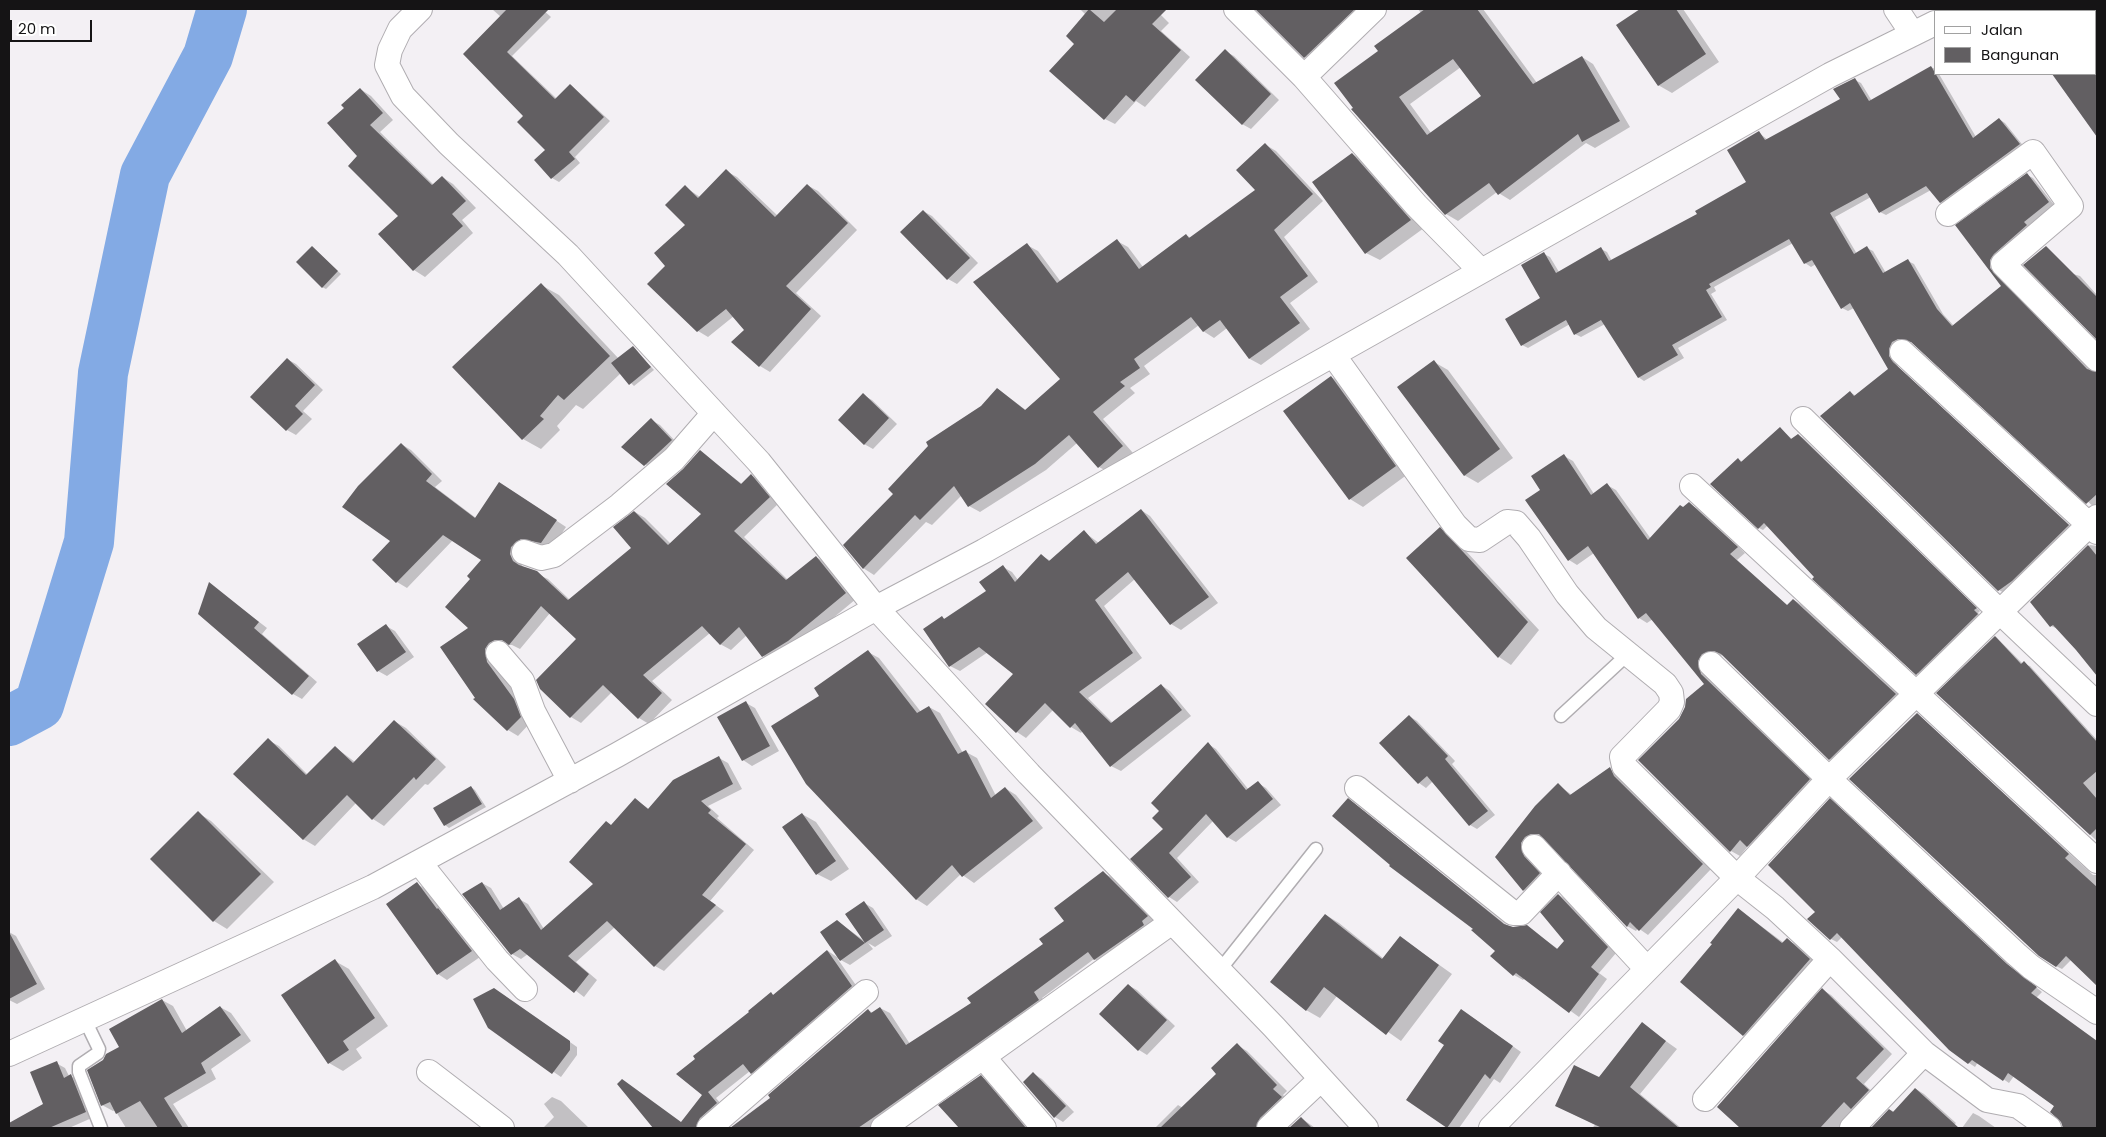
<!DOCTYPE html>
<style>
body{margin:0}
#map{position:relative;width:2106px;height:1137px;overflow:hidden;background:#f3f0f4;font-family:Poppins,sans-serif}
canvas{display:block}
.frame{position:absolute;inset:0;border:10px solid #151415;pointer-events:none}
.legend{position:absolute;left:1934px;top:10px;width:162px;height:65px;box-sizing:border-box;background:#fff;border:1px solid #a1a1a1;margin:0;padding:6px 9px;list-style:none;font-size:15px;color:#151415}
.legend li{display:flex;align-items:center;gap:10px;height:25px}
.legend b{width:25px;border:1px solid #a1a1a1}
.scale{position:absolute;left:10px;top:20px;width:82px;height:22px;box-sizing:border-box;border:2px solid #151415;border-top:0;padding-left:6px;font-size:15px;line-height:18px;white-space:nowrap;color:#151415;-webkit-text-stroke:4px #fff;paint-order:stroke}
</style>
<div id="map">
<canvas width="2106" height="1137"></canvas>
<div class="frame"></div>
<ul class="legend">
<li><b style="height:6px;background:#fff"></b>Jalan</li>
<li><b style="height:14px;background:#625f62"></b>Bangunan</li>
</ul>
<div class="scale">20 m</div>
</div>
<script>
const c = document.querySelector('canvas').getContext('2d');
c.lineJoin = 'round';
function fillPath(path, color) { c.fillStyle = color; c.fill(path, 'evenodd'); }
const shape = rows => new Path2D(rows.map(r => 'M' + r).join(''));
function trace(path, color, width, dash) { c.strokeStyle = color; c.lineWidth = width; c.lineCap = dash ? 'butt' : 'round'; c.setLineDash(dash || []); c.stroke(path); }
fillPath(shape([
 [492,9,542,9,551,17,512,56,557,99,571,85,610,121,575,157,580,163,559,182,552,178,536,160,547,150,525,116,464,54,501,17],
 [1080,9,1155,9,1169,23,1161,31,1190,57,1145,107,1136,101,1115,124,1105,119,1075,43,1086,15],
 [1262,9,1357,9,1318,64,1305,57,1260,12],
 [1418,9,1483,9,1537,83,1582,57,1593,64,1630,127,1595,148,1586,143,1510,200,1497,192,1458,221,1446,214,1352,110,1379,51,1421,13],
 [1461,67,1482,96,1431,133,1410,104],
 [1643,9,1683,9,1719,62,1672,93,1658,85,1618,25],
 [2015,9,2038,9,2040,11,2011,11],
 [1225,51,1234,56,1279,100,1251,129,1242,124],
 [2095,60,2097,61,2097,135,2058,79,2066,74,2095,74],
 [1931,67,1935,69,1935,74,1939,74,1976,137,1999,119,2005,123,2025,148,1946,206,1940,202,1931,190,1886,215,1880,212,1871,197,1835,217,1857,254,1867,248,1873,251,1886,273,1908,261,1914,264,1943,314,1954,326,2002,286,1957,226,2027,175,2033,178,2055,206,2029,225,2032,229,1995,271,1999,278,2093,373,2097,373,2096,509,1913,342,1904,342,1894,353,1898,367,2074,529,2004,593,1999,590,1850,392,1856,396,1889,369,1854,308,1848,311,1842,308,1816,264,1811,267,1805,263,1793,243,1714,287,1716,291,1711,294,1727,320,1678,348,1684,358,1644,381,1638,377,1605,324,1581,337,1575,334,1570,324,1528,348,1522,345,1542,299,1544,254,1550,257,1559,272,1601,249,1607,252,1612,261,1698,214,1747,182,1759,133,1768,140,1841,100,1855,80,1861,83,1872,101],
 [360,89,371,96,393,120,380,132,434,185,442,177,453,184,476,208,462,220,473,233,425,277,414,270,380,234,400,216,359,157,346,108],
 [1266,145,1276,151,1323,201,1284,237,1318,282,1290,303,1310,329,1261,365,1250,359,1227,328,1214,338,1203,331,1199,325,1144,366,1150,374,1130,388,1135,393,1103,419,1133,453,1110,473,1099,467,1077,443,1046,470,980,512,969,506,962,495,932,525,926,522,874,575,863,568,998,389,1027,411,1062,379,1027,245,1038,251,1061,282,1117,241,1128,247,1143,267,1186,235,1191,238,1257,190],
 [1352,154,1366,162,1424,228,1380,260,1366,253],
 [726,171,737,177,778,216,807,185,818,191,857,230,796,293,821,316,770,372,760,366,746,330,734,316,708,337,698,331,667,266,687,225,685,187,700,197],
 [923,211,932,216,978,263,957,284,948,279,902,232],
 [312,247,341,274,326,289,322,287],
 [2046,247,2073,274,2080,276,2097,295,2097,338,2025,265],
 [541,285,559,295,619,359,633,348,654,370,634,386,621,373,583,409,576,405,557,426,560,430,541,449,523,439],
 [287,359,296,364,323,390,303,411,312,419,296,435,287,430,251,397],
 [1434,362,1448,370,1513,458,1478,483,1464,475],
 [1331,377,1345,385,1408,474,1363,507,1350,499],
 [863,395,872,400,897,424,873,449,864,444],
 [651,420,660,425,680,446,654,471,623,447],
 [1780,428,1793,440,1798,435,1803,438,1980,611,1978,613,1981,617,1921,676,1816,577,1768,525,1763,530,1759,528,1738,459,1743,462],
 [401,444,411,450,442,481,435,487,476,518,509,489,566,527,552,548,520,561,523,568,548,579,570,600,633,548,635,512,645,518,671,544,703,514,684,470,700,452,742,484,751,475,761,481,779,503,744,537,788,580,816,557,827,563,856,599,798,647,773,662,763,656,747,635,731,650,720,644,710,633,652,681,672,700,649,724,639,718,612,692,581,723,571,717,578,639,550,613,520,649,512,645,506,645,497,668,524,706,530,723,518,736,508,730,476,698,471,628,472,579,483,560,453,540,407,588,397,582,392,541],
 [1564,456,1573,461,1594,494,1607,485,1616,490,1651,539,1689,504,1698,509,1745,553,1737,560,1788,606,1794,600,1802,605,1904,699,1838,764,1830,759,1723,655,1710,659,1706,666,1710,680,1818,785,1757,851,1748,846,1740,856,1731,851,1640,760,1680,719,1705,684,1653,619,1647,623,1639,618,1594,553,1577,565,1569,560,1542,490],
 [1141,510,1150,516,1218,603,1181,630,1171,624,1135,579,1104,606,1142,658,1088,698,1113,723,1161,685,1170,691,1191,716,1121,771,1111,766,1083,730,1081,733,1071,727,1053,710,1026,738,1017,732,1015,674,988,652,960,671,950,666,942,617,946,620,987,591,1003,567,1012,572,1018,580,1042,556,1051,561,1084,532,1099,543],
 [1440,529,1452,536,1539,630,1511,665,1499,657,1407,558],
 [2090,545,2097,546,2097,674,2077,650,2058,629,2051,626,2031,602],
 [210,584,267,628,262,634,317,682,302,699,293,694,199,614],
 [386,626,395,631,414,657,387,676,378,671],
 [1996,637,2023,664,2030,666,2097,740,2097,841,1938,693],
 [868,652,879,658,921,712,929,707,940,713,963,753,966,752,977,758,996,796,1005,788,1016,795,1043,828,974,883,961,874,927,906,916,899,821,696],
 [746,703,755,708,779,751,752,766,743,760],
 [1917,714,2093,875,2097,875,2097,984,2071,960,2062,969,2056,966],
 [1409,716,1417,721,1455,761,1452,764,1495,815,1477,829,1470,825,1433,781,1426,788,1419,783],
 [394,721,406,728,446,767,428,785,425,784,384,826,373,819,356,803,315,846,303,839,268,740,279,746,308,775,335,747,355,762],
 [1208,744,1216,749,1249,790,1258,783,1266,788,1281,805,1236,842,1227,837,1213,821,1177,858,1199,882,1177,902,1169,897,1165,829,1161,811],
 [719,758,728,763,742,789,708,806,719,816,717,818,754,850,710,901,724,911,664,971,655,966,615,927,576,962,597,980,584,997,528,954,521,959,512,954,482,883,491,888,504,909,519,899,528,904,544,929,595,884,612,826,636,800,649,809],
 [1610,769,1619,774,1623,782,1711,869,1648,935,1638,928,1636,931,1627,926,1544,838,1541,838,1548,879,1532,895,1524,890,1496,857,1558,785,1572,795],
 [471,787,475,790,486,807,449,828,445,825],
 [1348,799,1509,927,1527,927,1558,949,1566,941,1559,895,1567,900,1616,953,1599,973,1607,979,1579,1017,1525,978,1523,980,1514,975,1497,951,1474,929,1391,865],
 [1830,800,2013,969,2042,992,2036,998,2097,1041,2097,1128,2083,1128,2014,1076,2009,1083,1978,1062,1975,1067,1969,1063,1951,1050,1842,937,1837,942,1831,939,1817,912],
 [198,813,211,821,274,882,227,929,214,921],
 [802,814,816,822,849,869,831,881,817,874],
 [1103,873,1113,878,1156,922,1104,965,1094,959,1042,998,1047,1006,874,1128,732,1128,772,1098,868,1010,873,1013,880,1008,890,1013,910,1044,972,1003,1045,945],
 [417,884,426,889,480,957,447,980,438,974,388,904],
 [864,903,873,908,892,936,875,947,868,943,873,949,850,965,837,958,860,991,760,1078,750,1071,716,1098,725,1109,709,1123,700,1118,703,1094,751,1013,771,994,774,995,828,951,840,959,837,921,866,942,846,915],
 [1738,909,1784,943,1787,940,1799,946,1820,966,1755,1041,1744,1035,1714,944],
 [1326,915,1339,923,1384,959,1400,937,1452,974,1401,1041,1337,996,1320,1018,1306,1010],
 [9,932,16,936,45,989,17,1004,9,1000],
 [335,961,349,969,388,1026,356,1049,362,1058,343,1071,329,1063,283,996],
 [1128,985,1137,990,1175,1026,1147,1055,1139,1050],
 [1823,990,1831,995,1892,1054,1864,1084,1877,1096,1849,1128,1742,1128,1718,1106],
 [502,994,577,1047,577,1055,561,1077,491,1029],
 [162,1000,173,1006,187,1031,220,1007,231,1013,251,1041,211,1069,216,1079,173,1104,189,1128,126,1128,115,1110,113,1111,102,1105,121,1047],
 [1470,1016,1521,1052,1500,1083,1494,1079,1459,1128,1450,1128,1408,1099],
 [1642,1024,1677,1049,1640,1094,1681,1128,1592,1128,1595,1125,1557,1106,1599,1078],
 [1237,1045,1247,1051,1287,1091,1283,1095,1291,1104,1268,1128,1155,1128,1178,1105,1183,1108,1218,1074],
 [56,1063,65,1068,69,1076,80,1080,94,1117,69,1128,9,1128,9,1124,45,1104],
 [1034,1074,1042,1079,1074,1112,1063,1122,1055,1117],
 [981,1077,991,1083,1030,1128,960,1128,940,1106],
 [1916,1089,1924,1094,1956,1123,1951,1128,1872,1128,1890,1110,1895,1112],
 [552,1097,561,1101,589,1128,543,1128,554,1117,544,1104],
 [1973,1113,1979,1116,1996,1128,1962,1128],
 [1301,1118,1311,1125,1315,1128,1290,1128]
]), '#0003');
trace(shape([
 [9,721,39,705,89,542,103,373,145,175,208,56,222,9]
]), '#83aae4', 50);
fillPath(shape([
 [507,9,549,9,507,52,555,99,570,84,604,117,569,152,575,159,551,179,534,160,545,150,517,122,523,116,463,54],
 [1089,9,1104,22,1117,9,1167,9,1152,24,1181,50,1134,102,1126,95,1104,120,1049,71,1074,44,1066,36],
 [1255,9,1355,9,1304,58],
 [1425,9,1477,9,1533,84,1582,56,1620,121,1582,142,1578,134,1498,195,1489,183,1445,215,1351,109,1353,108,1334,83,1378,51,1374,46],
 [1453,59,1481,96,1427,135,1399,97],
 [1640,9,1676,9,1706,54,1658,86,1616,25],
 [1225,49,1271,94,1242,125,1195,80],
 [1931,66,1973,138,1999,118,2020,144,1940,203,1926,186,1879,213,1867,193,1830,213,1854,254,1867,246,1883,273,1908,259,1937,309,1952,326,2001,286,1955,225,2027,173,2049,202,2024,222,2027,225,1994,254,1990,260,1990,268,2087,369,2097,372,2097,494,2086,504,1911,342,1898,339,1892,342,1889,349,1889,356,1893,362,2069,525,2012,581,1998,591,1820,416,1850,391,1854,396,1888,369,1850,303,1841,309,1812,260,1804,264,1789,239,1709,284,1711,287,1706,290,1722,317,1672,345,1678,355,1638,378,1601,320,1574,335,1566,320,1521,346,1505,319,1540,298,1521,265,1544,252,1556,273,1601,247,1609,261,1697,214,1695,211,1746,182,1727,150,1759,131,1765,140,1840,99,1833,89,1855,78,1869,101],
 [2052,74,2097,74,2097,137],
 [360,88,383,113,370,125,432,185,442,176,466,201,452,214,463,226,413,271,378,234,398,216,348,166,357,156,327,123,344,108,341,105],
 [1265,143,1313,194,1274,230,1308,276,1280,297,1300,323,1249,359,1220,320,1203,332,1191,317,1134,359,1140,368,1120,382,1125,386,1093,412,1123,446,1098,468,1069,435,1035,464,968,507,954,486,920,520,915,515,863,569,843,545,893,494,888,489,928,446,926,442,981,406,997,388,1025,410,1060,379,973,282,1027,243,1057,283,1117,239,1139,269,1186,234,1189,238,1255,190,1236,170],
 [1352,153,1411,220,1365,254,1312,182],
 [726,169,775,217,807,184,848,223,786,286,811,309,759,367,731,342,744,330,726,309,697,332,647,284,665,266,654,253,685,225,665,205,685,185,698,198],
 [923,210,970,258,947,280,900,232],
 [312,246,338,271,322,288,296,262],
 [2046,246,2097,297,2097,340,2023,265],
 [541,283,610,356,564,400,558,395,540,416,544,419,522,440,452,367],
 [633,346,651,367,629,385,611,363],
 [287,358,315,385,295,406,303,414,286,431,250,397],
 [1434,360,1500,449,1464,476,1397,387],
 [1331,376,1396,466,1349,500,1283,411],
 [863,393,889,418,864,445,838,420],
 [651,418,672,440,644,466,621,447],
 [1780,427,1791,439,1798,434,1977,608,1974,610,1978,614,1916,675,1812,579,1814,577,1764,523,1758,529,1710,484,1738,458,1741,462],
 [401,443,432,474,426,481,475,518,499,482,557,520,541,543,521,539,511,547,510,554,513,561,519,565,537,571,568,600,631,548,613,527,634,511,668,545,701,514,666,484,683,469,700,450,741,484,751,474,770,497,734,531,786,580,816,556,846,593,788,641,762,657,739,627,720,645,702,626,643,675,662,693,638,719,603,685,570,718,540,689,536,680,576,639,541,606,509,645,502,640,495,640,489,643,485,649,487,662,514,699,521,717,507,731,473,699,475,698,440,647,468,628,445,607,470,579,467,576,481,560,443,535,396,583,372,560,390,541,342,507,358,486],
 [1564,454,1591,495,1607,483,1648,540,1680,505,1683,507,1689,502,1738,547,1730,554,1787,605,1793,599,1896,694,1829,760,1721,654,1714,651,1702,654,1698,661,1701,674,1810,779,1747,847,1740,840,1730,852,1638,760,1679,719,1685,707,1686,699,1704,684,1646,613,1638,619,1588,546,1568,561,1525,500,1540,490,1531,476],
 [1141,509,1209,597,1170,625,1128,572,1095,600,1133,653,1079,692,1111,723,1161,684,1182,710,1110,767,1075,723,1070,728,1045,703,1016,733,985,704,1013,674,979,647,949,667,923,629,942,616,944,619,986,591,979,582,1003,565,1015,582,1041,554,1049,561,1084,530,1096,544],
 [1440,527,1528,622,1498,658,1406,558],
 [2088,545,2097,556,2097,676,2076,650,2053,625,2050,627,2030,602],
 [209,582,259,622,254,628,309,676,292,695,198,614],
 [386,624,406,652,377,672,357,644],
 [1995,636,2021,664,2024,661,2097,742,2097,771,2083,783,2097,799,2097,828,2090,835,1936,693],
 [868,650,917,713,929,706,958,754,966,750,991,798,1005,787,1033,821,962,877,952,865,916,900,806,784,771,726,819,696,814,688],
 [746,701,770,746,742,761,717,717],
 [1917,713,2069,854,2065,858,2097,887,2097,986,2066,956,2056,967,2039,956,1849,779],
 [1409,715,1448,756,1445,759,1488,811,1469,826,1427,776,1418,784,1379,743],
 [394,720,436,759,416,780,414,777,372,820,347,795,303,840,233,774,268,738,306,775,335,746,353,763],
 [1208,742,1246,790,1258,781,1273,799,1227,838,1206,814,1169,853,1191,877,1168,898,1130,859,1163,829,1152,818,1159,811,1151,803],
 [719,756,733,784,701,801,711,810,708,813,746,844,702,895,716,905,654,967,607,921,568,956,589,974,574,993,520,949,511,955,462,894,482,882,500,910,519,897,541,930,593,884,569,862,606,821,611,825,635,798,648,809,673,780],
 [1610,767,1614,776,1703,864,1639,931,1630,922,1627,927,1539,834,1531,834,1525,837,1521,843,1524,856,1540,873,1523,891,1495,857,1535,806,1558,783,1570,795],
 [471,786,482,804,444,826,433,808],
 [1348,798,1504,924,1513,927,1527,925,1557,949,1564,941,1540,912,1558,894,1608,947,1591,967,1599,974,1569,1013,1516,973,1513,976,1490,956,1495,951,1471,930,1473,929,1389,866,1390,865,1332,816],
 [1830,798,2007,964,2037,987,2031,993,2097,1041,2097,1128,2063,1128,2061,1122,2050,1112,2054,1106,2008,1073,2003,1081,1972,1060,1968,1064,1949,1050,1837,933,1830,940,1807,919,1815,912,1768,865],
 [198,811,261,874,213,922,150,859],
 [802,813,836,861,816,875,782,827],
 [1103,871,1148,916,1142,921,1144,925,1094,960,1088,952,1034,992,1039,1000,880,1113,858,1128,730,1128,770,1098,768,1095,868,1009,871,1013,880,1007,906,1045,971,1003,967,998,1043,944,1039,939,1064,921,1054,908],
 [417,882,437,909,438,908,472,951,437,975,386,904],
 [864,901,884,930,865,943,845,914],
 [1738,908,1782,943,1787,938,1810,959,1743,1036,1680,982,1712,944,1710,943],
 [1325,914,1382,959,1400,936,1439,965,1386,1035,1324,987,1306,1011,1270,982],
 [837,920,865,943,840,961,820,932],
 [9,932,37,984,9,999],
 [827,950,852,986,751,1074,743,1064,708,1092,717,1103,700,1118,696,1128,653,1128,617,1084,622,1079,681,1122,702,1095,676,1074,695,1059,693,1056,749,1012,748,1011,771,992,773,995],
 [335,959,375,1018,343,1041,349,1050,328,1064,281,995],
 [1128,984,1167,1020,1138,1051,1099,1014],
 [494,988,570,1041,570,1050,552,1074,488,1028,473,999],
 [1822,988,1884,1049,1856,1078,1869,1090,1851,1109,1844,1102,1820,1128,1740,1128,1717,1107],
 [162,999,182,1033,220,1006,241,1035,201,1063,206,1073,164,1098,183,1128,158,1128,140,1101,116,1114,110,1102,101,1106,87,1070,103,1060,106,1054,119,1047,109,1029],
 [1461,1009,1513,1046,1490,1079,1485,1074,1447,1128,1406,1100,1444,1045,1438,1041],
 [1642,1022,1666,1041,1630,1087,1679,1128,1602,1128,1555,1106,1574,1065,1599,1077],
 [1237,1043,1277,1085,1273,1089,1282,1097,1260,1118,1256,1128,1160,1128,1216,1074,1211,1068],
 [57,1061,64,1078,71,1074,86,1112,49,1128,9,1128,9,1123,43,1104,30,1072],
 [1033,1072,1066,1106,1054,1118,1023,1082],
 [981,1075,1026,1128,959,1128,938,1105],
 [1915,1088,1959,1128,1871,1128,1889,1109,1893,1112],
 [1301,1117,1312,1128,1289,1128]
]), '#625f62');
const service = shape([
 [1561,716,1628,654],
 [1219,971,1316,849],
 [85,1020,99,1049,98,1053,79,1066,79,1072,101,1128]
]);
const minor = shape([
 [420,9,400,29,390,50,387,65,403,96,449,144,568,255,759,462,876,608,1029,774,1274,1027,1366,1128],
 [1236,9,1304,77,1416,205,1481,271],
 [1896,9,1912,33],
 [1961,11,1966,9],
 [2095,23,2097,26],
 [1304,77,1374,9],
 [1948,214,2033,152,2071,206,2003,264,2097,359],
 [1902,352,2097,532],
 [1334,356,1455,525,1469,539,1480,540,1507,522,1516,523,1529,538,1567,594,1596,628,1665,684,1671,693,1672,702,1669,709,1622,757,1624,766,1737,878,1829,779,2097,517],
 [1803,419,1999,611,2097,704],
 [1692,486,2097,861],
 [524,552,541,558,554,555,620,505,674,459,714,413],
 [498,653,522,681,533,711,570,781],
 [1711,664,1829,779,2016,954,2031,967,2097,1012],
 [1357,788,1513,913,1521,913,1559,873],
 [1534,847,1647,969],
 [419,862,497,960,525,989],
 [1924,1053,1987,1100,2018,1106,2049,1128],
 [9,1054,373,887,617,755,876,608,984,551,1830,75,1935,23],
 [984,1058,1044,1128],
 [429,1072,502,1128],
 [1705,1099,1830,959],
 [709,1128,866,992],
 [883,1128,1172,922],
 [1269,1128,1321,1079],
 [1491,1128,1737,878,1775,908,1830,959,1924,1053,1852,1128]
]);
trace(service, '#b0adb1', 15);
trace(minor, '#b0adb1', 26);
trace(service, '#fff', 12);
trace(minor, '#fff', 24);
</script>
